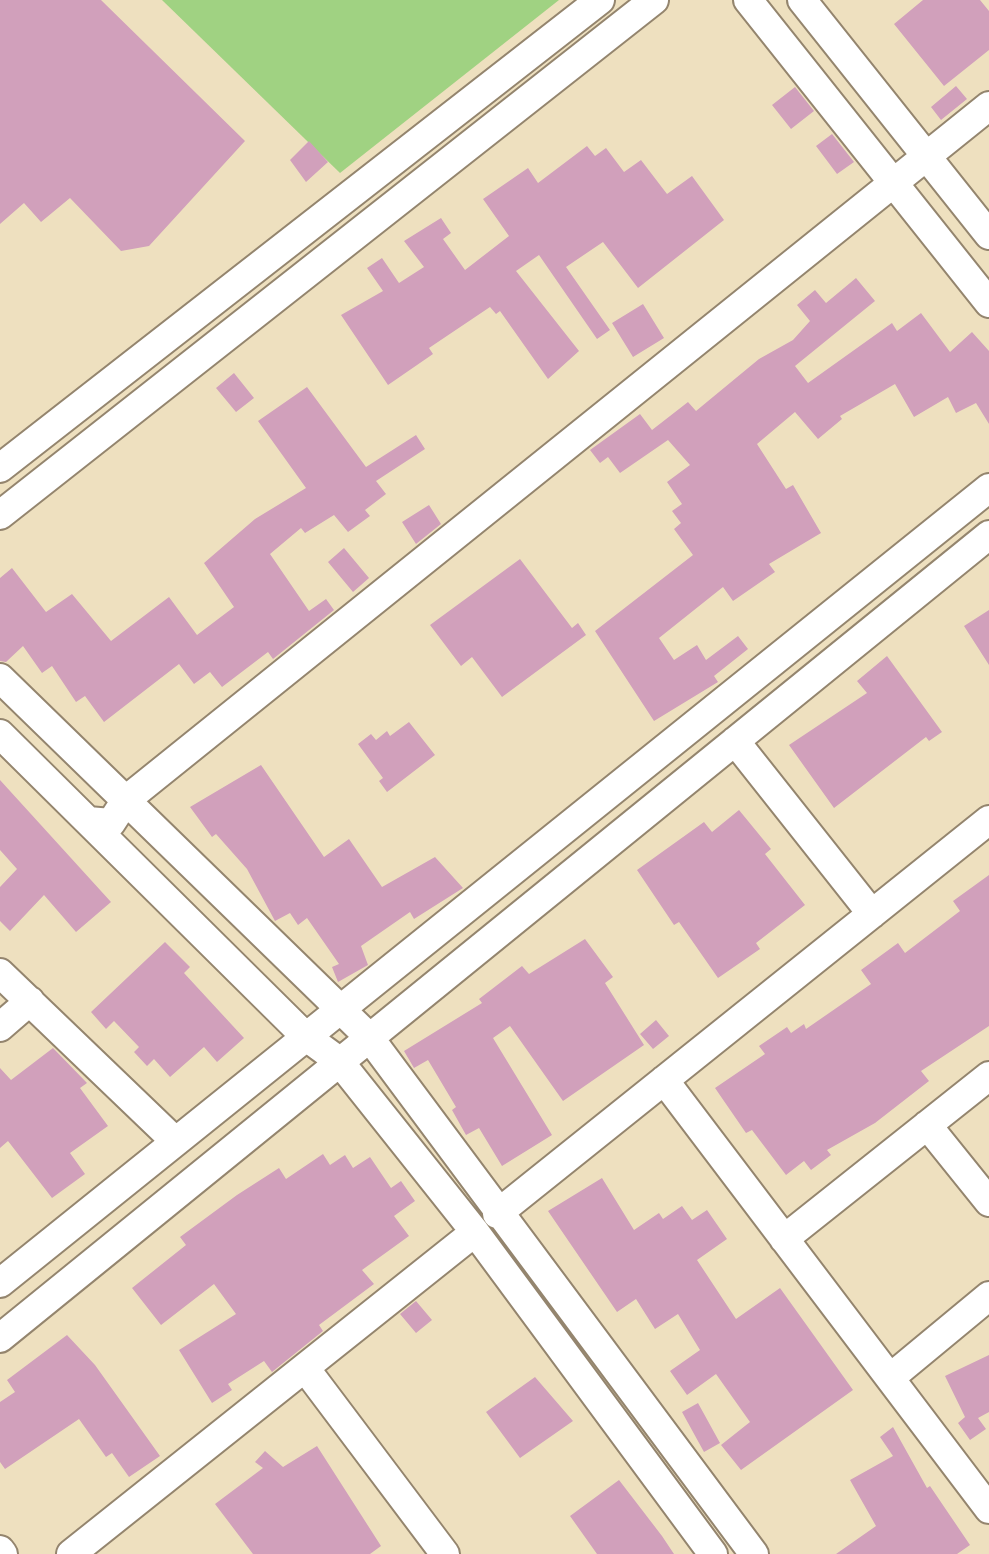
<!DOCTYPE html>
<style>
body{margin:0}
canvas{display:block;background:#eee0bf}
</style>
<canvas width="989" height="1554"></canvas>
<script>
const c = document.querySelector('canvas').getContext('2d');
c.lineJoin = 'round';
function fillPath(path, color) { c.fillStyle = color; c.fill(path, 'evenodd'); }
const shape = rows => new Path2D(rows.map(r => 'M' + r).join(''));
function trace(path, color, width, dash) { c.strokeStyle = color; c.lineWidth = width; c.lineCap = dash ? 'butt' : 'round'; c.setLineDash(dash || []); c.stroke(path); }
fillPath(shape([
 [162,0,559,0,340,173]
]), '#a0d282');
fillPath(shape([
 [0,0,101,0,245,141,149,246,121,251,70,198,41,222,24,203,0,224],
 [923,0,980,0,989,11,989,50,944,86,894,24],
 [956,86,967,99,941,120,931,107],
 [795,87,814,111,791,129,772,105],
 [832,134,854,162,837,174,816,146],
 [309,141,328,162,306,182,290,160],
 [587,146,595,156,606,148,624,172,641,160,667,194,692,176,724,220,638,288,603,242,566,267,610,330,597,339,539,255,516,271,579,351,548,379,500,311,496,314,490,307,429,348,433,354,388,385,341,315,383,291,367,268,382,258,399,283,424,267,404,241,441,218,451,233,443,239,465,270,509,236,483,199,528,168,538,183],
 [856,278,875,301,795,366,808,383,892,323,897,331,921,313,950,352,972,332,989,351,989,424,976,403,956,413,948,397,914,417,895,384,840,416,842,419,818,439,795,412,757,444,786,489,793,485,821,533,769,564,775,572,733,601,723,587,659,638,674,660,697,645,706,660,738,636,748,649,714,676,718,682,654,721,595,631,693,555,674,529,681,523,672,511,682,504,667,482,690,465,668,440,620,473,608,457,600,463,590,450,640,414,652,430,688,402,696,411,759,359,793,340,810,321,797,305,815,290,826,303],
 [643,304,664,338,633,357,612,323],
 [234,373,254,398,236,412,216,388],
 [307,387,366,467,416,435,425,449,376,481,386,494,365,510,370,516,348,532,334,515,305,533,301,528,270,554,309,611,326,599,334,610,273,659,268,652,222,687,210,672,194,684,179,664,104,722,85,696,76,702,52,666,42,673,23,646,6,662,0,661,0,578,12,568,46,612,72,594,111,641,169,597,197,635,234,607,204,563,255,519,306,488,258,421],
 [429,505,441,524,416,544,402,522],
 [344,548,369,578,353,592,328,562],
 [520,559,572,628,578,623,586,635,502,697,472,657,461,666,430,625],
 [989,610,989,665,964,626],
 [887,656,942,732,929,741,926,737,834,808,789,745,867,693,857,681],
 [409,722,435,755,387,792,379,781,383,778,358,744,371,734,376,740,387,731,390,736],
 [261,765,324,857,349,839,382,887,435,857,463,888,414,919,410,912,361,946,368,965,338,982,332,967,339,964,307,918,298,925,290,913,275,921,247,869,216,834,212,837,190,807],
 [0,780,111,902,76,932,44,895,10,931,0,921,0,887,17,869,0,850],
 [739,810,771,849,765,854,805,905,756,943,760,949,718,978,679,922,674,925,637,870,704,822,712,832],
 [989,875,989,1026,921,1071,929,1081,875,1123,827,1150,831,1155,811,1170,804,1161,786,1175,752,1130,746,1133,715,1088,765,1054,759,1046,787,1027,791,1033,804,1024,806,1029,871,984,861,970,898,943,905,953,960,911,953,901],
 [585,939,613,977,605,983,644,1045,563,1101,510,1026,493,1038,552,1135,502,1166,479,1128,466,1135,452,1110,456,1107,428,1060,414,1068,404,1051,482,1003,479,999,522,966,529,974],
 [165,942,190,967,184,973,244,1038,217,1062,204,1047,170,1077,154,1059,147,1066,134,1052,139,1047,114,1021,106,1029,91,1012],
 [656,1020,669,1036,653,1049,640,1034],
 [53,1048,87,1083,80,1088,108,1126,70,1153,85,1174,52,1198,8,1141,0,1148,0,1068,11,1080],
 [323,1154,330,1165,345,1155,353,1168,370,1157,391,1188,401,1181,415,1201,394,1216,409,1236,362,1270,374,1284,319,1325,323,1331,272,1372,264,1361,228,1384,232,1390,212,1403,179,1350,236,1314,214,1284,161,1325,132,1288,186,1245,180,1237,237,1195,279,1168,286,1179],
 [602,1178,634,1230,659,1213,663,1219,682,1206,692,1220,707,1210,727,1239,697,1260,736,1319,780,1288,853,1390,741,1470,721,1445,750,1422,716,1374,687,1395,670,1371,700,1350,678,1314,655,1329,636,1299,617,1312,548,1211],
 [416,1301,432,1320,416,1333,400,1314],
 [67,1335,95,1365,160,1456,129,1477,112,1453,106,1457,79,1419,5,1469,0,1462,0,1402,15,1392,7,1380],
 [989,1355,989,1412,978,1418,986,1429,970,1440,958,1423,965,1417,945,1376],
 [535,1377,573,1421,520,1458,486,1412],
 [698,1403,720,1443,704,1452,682,1412],
 [893,1427,927,1488,930,1486,970,1545,957,1554,836,1554,876,1526,850,1480,893,1456,880,1437],
 [317,1446,381,1546,370,1554,253,1554,215,1504,263,1468,255,1462,265,1451,283,1467],
 [619,1480,662,1536,674,1554,597,1554,570,1516]
]), '#d1a0bb');
const minor = shape([
 [748,0,989,303],
 [802,0,989,235],
 [0,468,600,0],
 [0,515,654,0],
 [0,678,369,1037,754,1554],
 [0,734,305,1036,339,1061,475,1232,713,1554],
 [735,741,872,914],
 [88,821,111,823,126,800,989,106],
 [0,973,175,1141],
 [0,1027,30,1001],
 [664,1080,989,1509],
 [927,1125,989,1202],
 [497,1214,989,820],
 [784,1239,989,1076],
 [0,1283,989,488],
 [0,1338,989,535],
 [305,1368,445,1554],
 [890,1378,989,1296],
 [0,1550,3,1554],
 [71,1554,475,1232]
]);
trace(minor, '#94856e', 32);
trace(minor, '#fff', 28);
</script>
